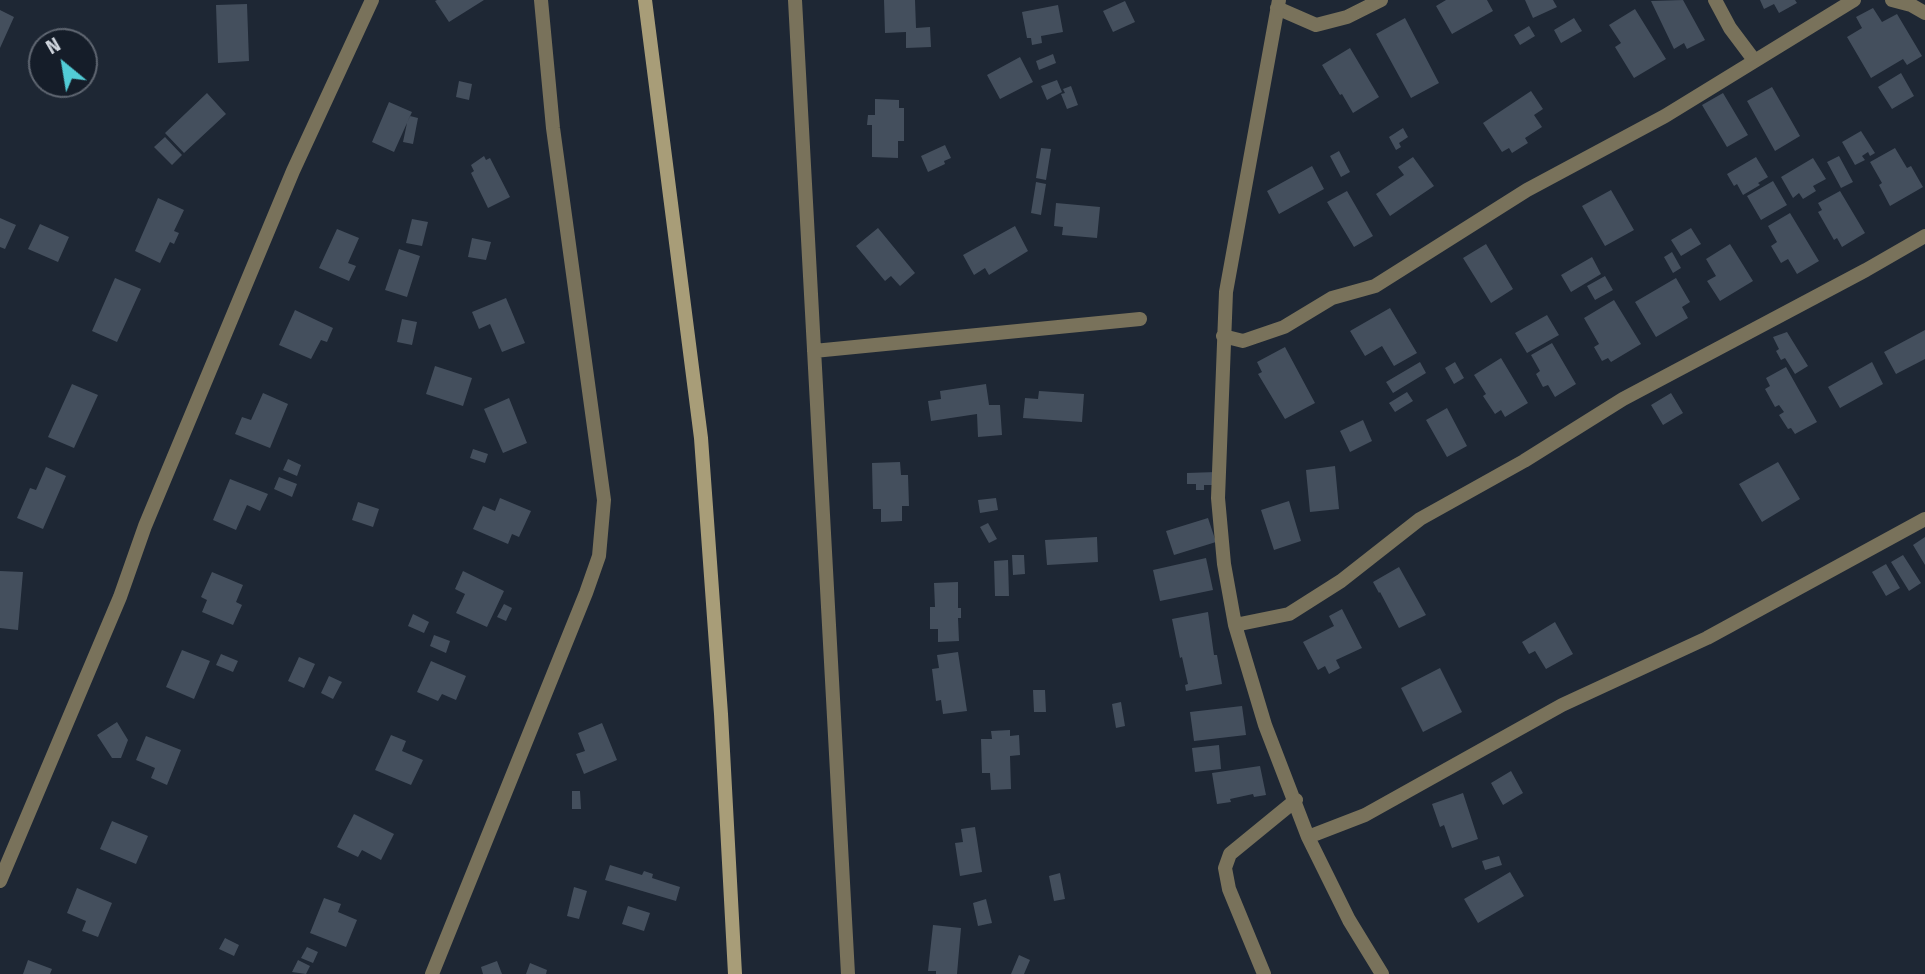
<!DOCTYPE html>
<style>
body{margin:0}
#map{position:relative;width:1925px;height:974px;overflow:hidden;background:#1e2734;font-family:"Fira Sans",sans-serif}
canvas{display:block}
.north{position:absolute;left:28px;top:28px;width:70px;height:70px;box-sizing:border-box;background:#151d29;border:2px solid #5f6671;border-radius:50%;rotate:330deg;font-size:19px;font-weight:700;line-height:28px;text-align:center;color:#ced4dc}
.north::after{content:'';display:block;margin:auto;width:24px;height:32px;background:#52ccd6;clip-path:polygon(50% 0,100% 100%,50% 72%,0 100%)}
</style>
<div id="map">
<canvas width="1925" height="974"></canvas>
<div class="north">N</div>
</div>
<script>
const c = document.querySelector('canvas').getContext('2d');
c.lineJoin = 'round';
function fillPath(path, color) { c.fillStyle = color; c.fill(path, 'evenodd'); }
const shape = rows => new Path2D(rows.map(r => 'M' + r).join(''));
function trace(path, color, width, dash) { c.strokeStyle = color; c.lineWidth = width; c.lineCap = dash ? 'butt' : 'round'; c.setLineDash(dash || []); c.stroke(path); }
fillPath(shape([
 [437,0,484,0,449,22,435,1],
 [884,0,915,0,916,28,930,27,931,47,906,48,906,32,885,33],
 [1446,0,1487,0,1493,11,1452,34,1436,6],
 [1525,0,1553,0,1557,7,1533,18],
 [1683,0,1705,40,1687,49,1684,43,1674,49,1651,1],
 [1760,0,1795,0,1797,3,1779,13,1774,4,1764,9],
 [1125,1,1135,22,1113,32,1103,11],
 [247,4,249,61,218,63,216,5],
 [1058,5,1063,32,1041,36,1042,43,1032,45,1031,38,1027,38,1022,12],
 [1873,8,1882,22,1897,14,1922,56,1907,65,1903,59,1871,78,1847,37,1862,28,1856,17],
 [1635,9,1666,59,1634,78,1615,47,1621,43,1609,25],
 [0,10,14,17,0,48],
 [1405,18,1439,83,1411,98,1376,34],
 [1574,18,1582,31,1561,43,1554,30],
 [1529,26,1535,36,1520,45,1514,35],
 [1350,48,1379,97,1353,113,1342,94,1340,95,1322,65],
 [1053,54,1056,63,1039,70,1036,61],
 [1020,57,1033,82,1000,99,987,75],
 [1901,73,1914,96,1892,109,1878,87],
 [1057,80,1062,92,1047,100,1041,86],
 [459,81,472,84,469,100,456,97],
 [1071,86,1078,105,1067,109,1061,94,1065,93,1063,89],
 [1772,87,1800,136,1775,151,1747,101],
 [1531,91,1543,109,1534,115,1542,127,1525,138,1528,143,1512,153,1509,148,1502,152,1483,123],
 [207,93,226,114,184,153,165,133],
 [1723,93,1748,135,1727,147,1702,105],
 [875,99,899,100,899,108,904,108,904,141,898,141,898,158,872,157,872,125,867,125,868,115,875,115],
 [389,102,412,112,407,123,410,116,418,118,413,144,403,142,407,123,394,152,372,142],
 [1403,128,1408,137,1399,143,1401,147,1396,150,1389,137],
 [1861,131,1875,153,1870,156,1868,152,1862,156,1865,160,1855,165,1842,142],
 [165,137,182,155,172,165,154,147],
 [945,145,951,158,944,161,945,164,928,172,921,156],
 [1041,148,1051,149,1046,180,1036,178],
 [1895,148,1907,168,1911,166,1923,187,1890,206,1879,185,1882,183,1870,162],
 [1339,151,1350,172,1341,177,1330,156],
 [484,156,486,160,490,158,510,197,488,208,471,173,474,171,471,165],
 [1839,156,1853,182,1841,188,1827,162],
 [1413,157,1434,186,1390,216,1376,194,1404,175,1398,167],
 [1756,157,1768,177,1758,183,1760,185,1743,195,1737,184,1734,186,1727,174],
 [1813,158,1826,179,1813,186,1816,191,1803,199,1799,193,1793,198,1781,177],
 [1312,166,1324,189,1279,214,1267,191],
 [1773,181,1787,205,1761,220,1747,196],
 [1036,182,1046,184,1041,215,1031,213],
 [1611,190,1634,230,1605,246,1582,206],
 [1347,191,1373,236,1354,247,1327,202],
 [1840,191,1865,233,1842,247,1837,238,1834,240,1818,212,1822,210,1818,203],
 [158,198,184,210,174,231,179,233,174,244,170,242,160,263,135,251],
 [1056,203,1100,207,1097,238,1062,235,1063,227,1054,226],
 [1790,213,1819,261,1797,274,1788,259,1781,263,1771,246,1777,242,1768,226],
 [0,218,16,225,5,249,0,247],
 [412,219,428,222,422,246,406,243],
 [40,224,69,237,58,262,28,249],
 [1015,226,1028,251,989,275,985,268,974,275,963,255],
 [878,228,915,273,900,286,891,276,885,281,856,246],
 [1691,228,1701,244,1681,256,1671,240],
 [337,229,359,238,348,263,356,266,349,281,319,268],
 [472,238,491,242,486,260,468,257],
 [1486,244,1513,289,1491,303,1463,258],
 [1730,244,1753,281,1720,301,1707,281,1716,276,1706,259],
 [399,249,420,256,407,297,385,290],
 [1672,252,1681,268,1673,273,1664,257],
 [1592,257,1601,274,1571,292,1561,275],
 [1605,276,1613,290,1595,300,1587,286],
 [115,278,141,289,117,342,92,331],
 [1676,278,1690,302,1682,307,1688,318,1656,337,1635,302],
 [506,298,525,343,502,352,490,324,479,329,472,312],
 [1614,300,1641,344,1611,362,1608,358,1602,361,1594,347,1599,344,1584,318],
 [1390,308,1417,353,1394,366,1382,346,1365,356,1350,331],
 [295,310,333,328,327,342,321,340,311,359,279,345],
 [1547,315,1559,335,1527,353,1515,333],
 [402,319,417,322,412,345,397,342],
 [1925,330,1925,359,1896,374,1884,352],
 [1787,332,1808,366,1795,374,1785,358,1781,360,1776,351,1779,349,1773,337],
 [1552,343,1576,384,1555,397,1548,385,1543,387,1536,374,1540,371,1531,355],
 [1285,347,1315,403,1285,419,1258,374,1262,372,1257,362],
 [1501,358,1528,403,1505,417,1501,410,1495,414,1483,396,1486,394,1474,375],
 [1420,362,1426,373,1393,393,1386,382],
 [1455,362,1464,378,1454,384,1445,368],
 [1872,362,1883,384,1840,408,1828,387],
 [435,366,472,378,463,406,426,394],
 [1786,367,1817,422,1795,434,1791,428,1788,429,1779,415,1784,412,1779,405,1775,407,1765,389,1770,386,1766,378],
 [72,384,98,395,74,448,48,437],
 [986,384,989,405,1000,405,1002,435,978,437,977,414,931,421,928,401,941,399,940,391],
 [1039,391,1084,394,1082,422,1023,418,1025,398,1038,399],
 [1407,392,1413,401,1395,412,1389,403],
 [263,393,288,404,270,448,235,434,242,417,251,420],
 [1671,393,1683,413,1663,425,1651,405],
 [509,398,527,443,503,453,484,409],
 [1447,408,1467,446,1447,457,1426,420],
 [1363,420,1372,441,1350,452,1340,431],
 [473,449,488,454,485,463,470,458],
 [288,459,301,465,297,476,283,470],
 [900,462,901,475,908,475,909,506,902,506,902,521,881,522,881,509,873,509,872,463],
 [1778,462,1800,499,1762,522,1739,484],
 [1335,466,1339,509,1310,512,1306,470],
 [46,467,66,476,43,529,17,518,30,488,36,490],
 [1216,472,1216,485,1204,485,1204,490,1196,490,1196,484,1187,484,1187,473],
 [279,477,297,484,292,497,274,489],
 [230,479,268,494,260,511,247,505,236,530,213,520],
 [500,498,531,511,519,537,512,534,508,544,473,529,483,506,495,511],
 [996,498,998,510,980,513,978,500],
 [1289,501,1301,541,1274,550,1261,510],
 [358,502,379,509,373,527,352,520],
 [1208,518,1216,542,1174,555,1166,531],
 [988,523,997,539,989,543,980,527],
 [1097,537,1098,562,1047,565,1045,540],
 [1925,537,1925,565,1913,545],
 [1012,555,1024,555,1025,574,1013,575],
 [1903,555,1921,583,1909,591,1891,562],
 [1206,558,1213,590,1160,601,1153,570],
 [1008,560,1009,596,995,596,994,561],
 [1886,564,1900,588,1886,596,1872,572],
 [1399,567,1426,615,1399,628,1380,592,1379,593,1373,582],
 [0,571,23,572,18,630,0,628],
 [463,571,504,591,487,627,456,613,465,594,455,589],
 [212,572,243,585,236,602,242,605,233,625,202,612,207,600,201,597],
 [958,582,958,608,961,608,961,618,958,618,959,641,938,642,938,629,930,629,930,607,935,607,934,583],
 [504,604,512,608,506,621,497,617],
 [1342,609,1362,648,1336,660,1340,668,1329,674,1325,666,1318,670,1303,642,1334,626,1329,616],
 [1208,612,1214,655,1217,655,1222,684,1186,691,1185,685,1188,684,1182,657,1180,658,1172,619],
 [413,614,429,622,424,633,408,626],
 [1555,622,1573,654,1546,669,1535,651,1529,654,1522,642],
 [434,635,450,641,446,653,430,646],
 [182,650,210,661,194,699,166,687],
 [958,652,967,711,943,714,941,700,936,701,932,669,939,668,937,655],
 [221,654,238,661,233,672,216,665],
 [299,657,315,664,304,688,288,681],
 [431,661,466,676,456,700,442,694,438,701,417,692],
 [1440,668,1462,712,1423,732,1401,688],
 [329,676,342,682,333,699,321,693],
 [1033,690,1045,690,1046,712,1034,712],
 [1121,702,1125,726,1116,728,1112,704],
 [1242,706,1246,735,1194,741,1190,712],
 [117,722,128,740,121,758,112,758,97,735],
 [602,723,617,760,584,774,576,754,585,751,578,733],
 [1010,730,1010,736,1019,735,1020,755,1010,756,1011,789,991,790,990,773,982,773,981,739,992,739,991,731],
 [391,735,406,741,402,751,423,760,411,785,375,770],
 [146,736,181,750,167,785,151,778,155,768,136,760],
 [1219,745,1221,769,1195,772,1192,748],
 [1260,766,1266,795,1254,797,1253,794,1230,799,1231,802,1217,804,1212,773],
 [1511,771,1523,793,1503,805,1491,783],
 [572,791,580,791,581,809,572,809],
 [1463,793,1478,839,1452,848,1444,825,1440,827,1432,804],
 [354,814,394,834,381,860,362,850,358,857,337,847],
 [112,821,148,836,136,864,100,849],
 [975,827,982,872,960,876,955,843,963,842,961,829],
 [1499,856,1502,865,1485,870,1482,861],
 [610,865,642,875,644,871,653,874,652,878,680,887,676,901,605,880],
 [1510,872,1524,896,1478,923,1464,899],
 [1060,873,1065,899,1054,901,1049,876],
 [574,887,587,891,579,919,567,916],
 [77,888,112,903,98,937,82,931,86,921,67,913],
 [324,898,341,904,338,912,357,920,346,947,310,933],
 [986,899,992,923,978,926,973,903],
 [628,906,650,913,644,931,622,924],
 [933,925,961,928,957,974,936,974,936,971,928,971],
 [225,938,239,945,234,956,219,949],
 [307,947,318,952,313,963,301,958],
 [1019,955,1030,960,1024,974,1011,974],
 [28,960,52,969,50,974,23,974],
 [298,960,310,966,306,974,292,972],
 [497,961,502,974,483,974,481,967],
 [530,963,547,970,546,974,526,974]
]), '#444f5d');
trace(shape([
 [795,0,848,974],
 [1279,0,1226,292,1218,498,1224,564,1235,625,1265,725,1308,837,1349,920,1382,974],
 [1715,0,1730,28,1754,60],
 [1892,0,1911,5,1925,13],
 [1277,8,1316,25,1347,17,1381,0],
 [1223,336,1243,341,1284,327,1332,298,1375,286,1527,190,1665,116,1854,0],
 [814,351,1140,319],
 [1235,625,1289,614,1341,581,1420,519,1524,461,1623,399,1866,270,1925,236],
 [1308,837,1365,815,1562,705,1707,638,1925,519],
 [0,881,120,597,145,526,293,171,372,0],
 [432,974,586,593,599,556,604,500,553,128,541,0],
 [1264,974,1229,889,1225,868,1230,854,1296,800]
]), '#79725b', 14);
trace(shape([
 [645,0,701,438,721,714,735,974]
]), '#a89d78', 14);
</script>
